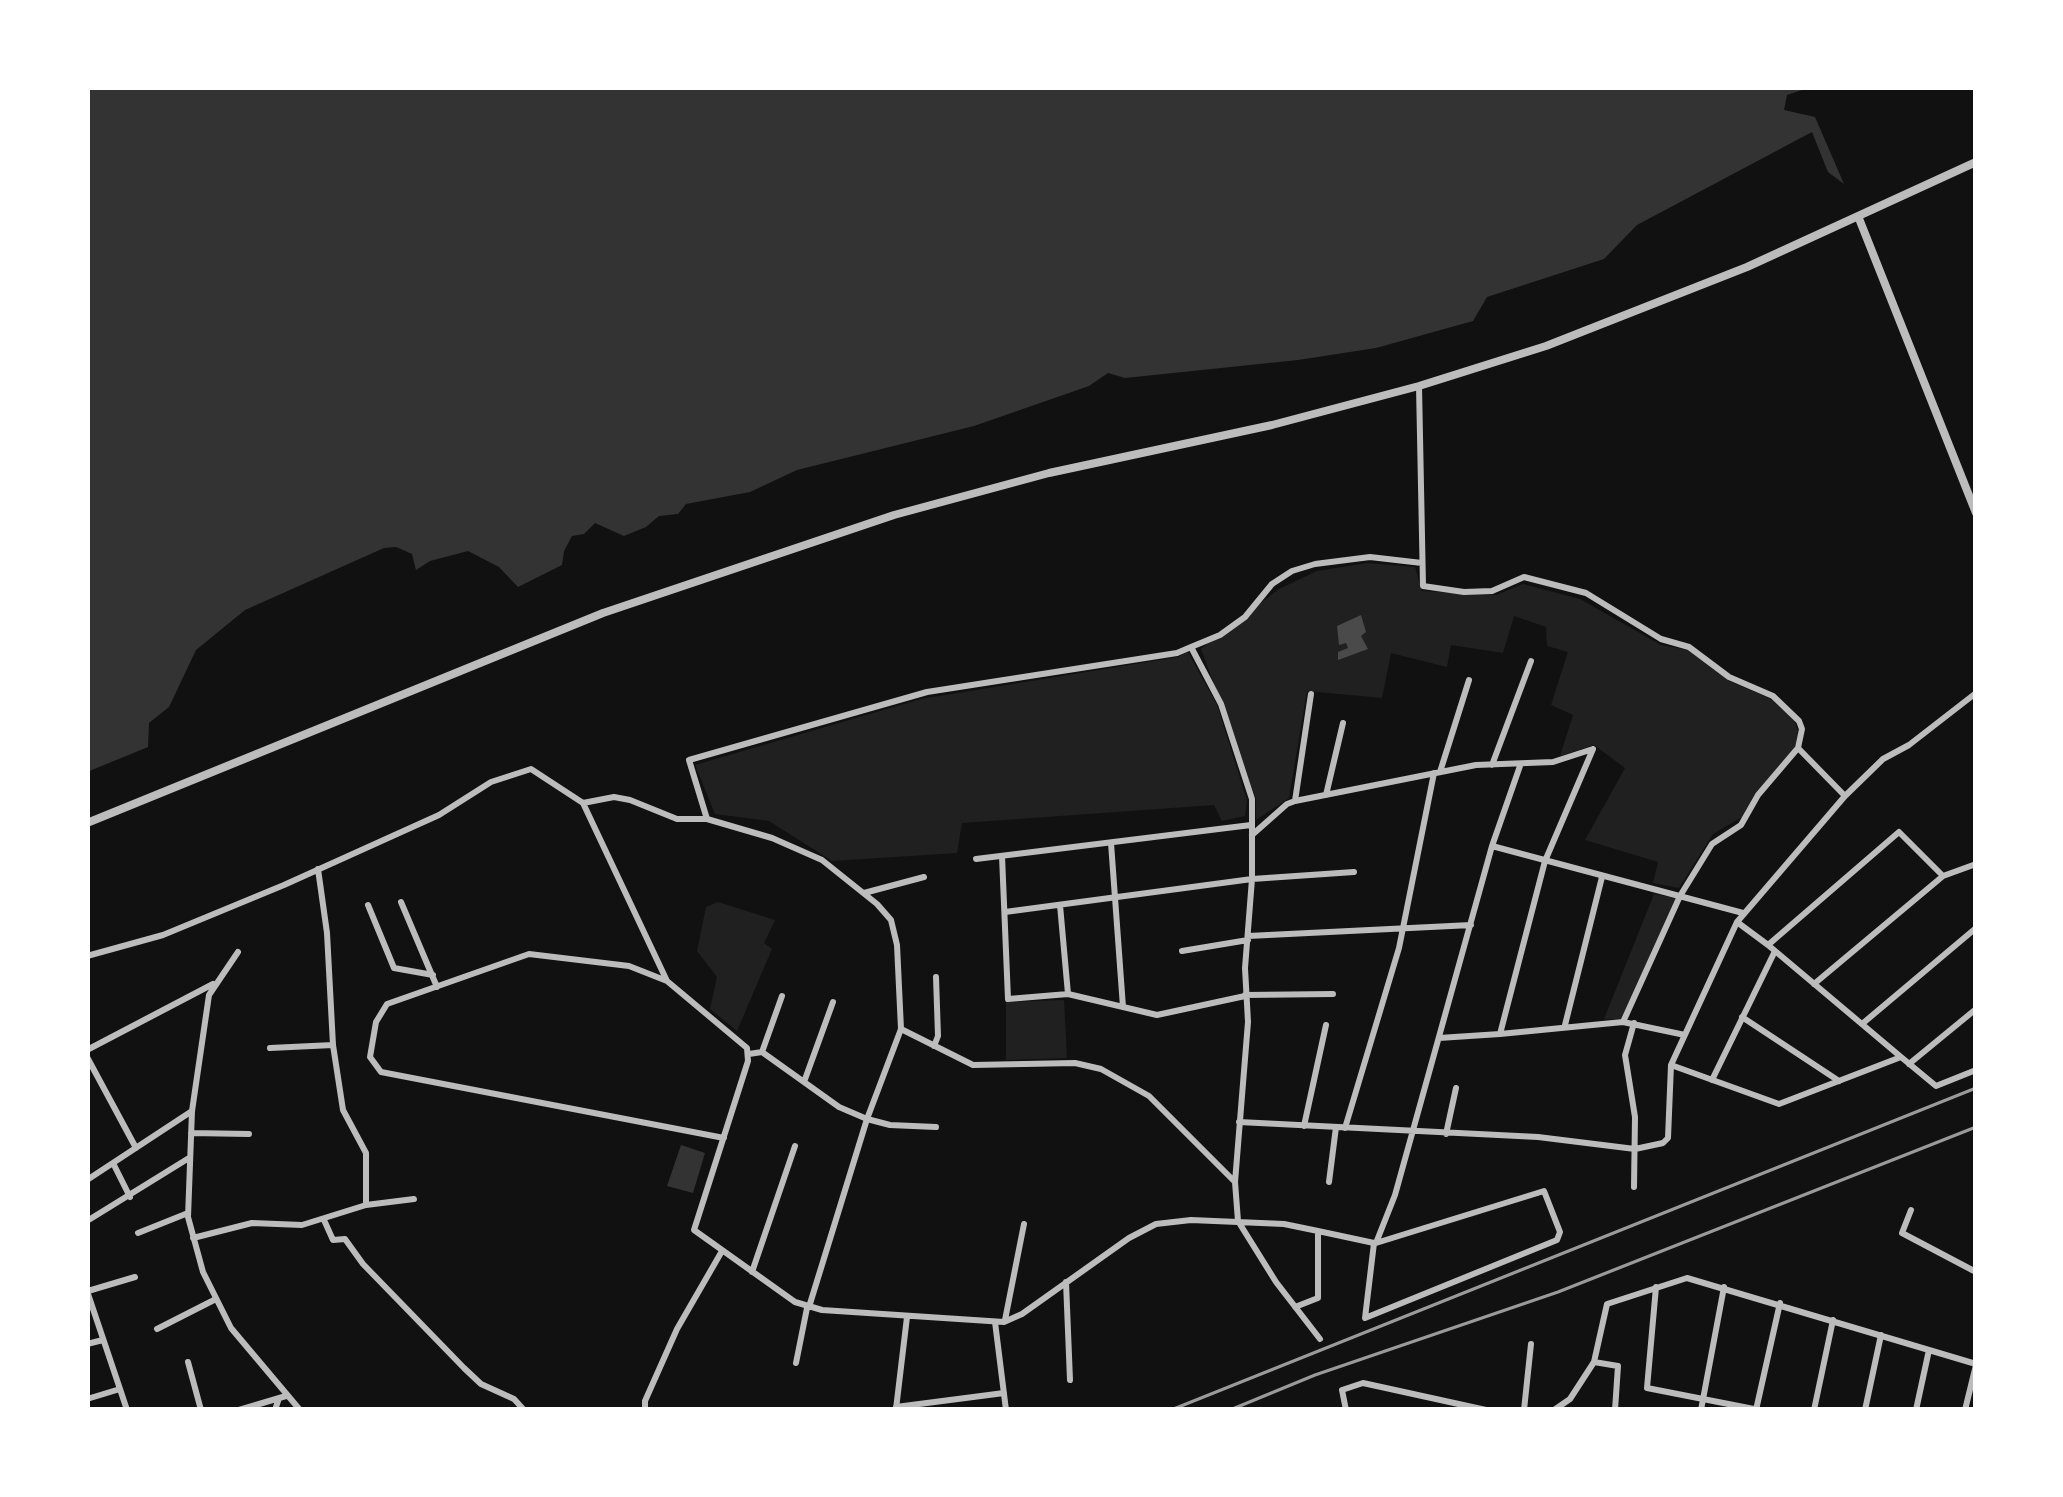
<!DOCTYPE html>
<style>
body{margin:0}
#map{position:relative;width:2063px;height:1497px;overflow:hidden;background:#111;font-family:"Zilla Slab",serif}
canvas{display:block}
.frame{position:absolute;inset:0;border:90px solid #fff;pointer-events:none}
</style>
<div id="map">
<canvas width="2063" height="1497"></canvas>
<div class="frame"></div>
</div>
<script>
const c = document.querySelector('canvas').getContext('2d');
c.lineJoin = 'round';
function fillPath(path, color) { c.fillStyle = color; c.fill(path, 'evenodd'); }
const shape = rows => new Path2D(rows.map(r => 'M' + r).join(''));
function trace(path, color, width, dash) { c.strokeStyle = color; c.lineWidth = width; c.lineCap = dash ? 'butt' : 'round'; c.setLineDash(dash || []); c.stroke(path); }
fillPath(shape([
 [1367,563,1415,567,1422,591,1496,595,1523,584,1580,599,1661,645,1688,650,1729,681,1771,699,1794,720,1798,731,1795,748,1754,795,1742,817,1713,834,1679,888,1653,883,1658,862,1585,840,1625,768,1594,745,1560,756,1573,715,1551,705,1568,652,1547,646,1546,627,1514,616,1503,653,1451,645,1447,667,1391,653,1382,698,1307,691,1289,798,1256,820,1256,799,1201,649,1279,589,1317,571],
 [1188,652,1217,705,1247,800,1245,816,1222,821,1214,805,962,823,957,853,832,861,769,821,715,814,695,765,921,699,1178,657],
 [1654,894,1676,898,1621,1019,1604,1019],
 [718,902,775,920,764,943,772,949,737,1031,710,1009,717,977,697,951,706,907],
 [1064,1000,1067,1058,1006,1060,1006,1002]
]), '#202020');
fillPath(shape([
 [87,87,1811,87,1787,95,1784,110,1815,117,1844,184,1828,172,1812,132,1637,225,1604,259,1487,297,1473,321,1376,348,1298,360,1125,378,1108,373,1089,386,974,426,797,470,750,492,686,504,678,514,659,516,646,527,624,536,595,523,584,534,572,536,564,551,562,565,518,587,499,567,468,551,430,561,416,570,412,554,396,547,384,548,245,610,196,650,169,707,149,723,148,747,87,772],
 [681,1145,705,1153,693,1193,667,1186]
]), '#333');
fillPath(shape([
 [1361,615,1366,632,1361,636,1368,649,1338,660,1338,652,1348,648,1346,643,1339,645,1337,626]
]), '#4a4a4a');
trace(shape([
 [1419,386,1423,586,1464,592,1492,591,1524,577,1586,593,1661,639,1689,647,1729,677,1773,696,1799,721,1802,729,1798,748,1845,796],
 [1191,647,1220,635,1245,617,1272,584,1292,571,1315,564,1370,557,1422,563],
 [1311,694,1295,801,1476,765,1553,762,1593,749],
 [1492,765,1531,661],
 [1440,772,1469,680],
 [1326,795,1343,723],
 [583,803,614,797,630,800,677,819,707,819,772,838,822,860,877,904,891,920,897,945,901,1029,973,1065,1075,1063,1101,1069,1149,1096,1235,1182],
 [707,819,689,760,927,692,1177,653,1191,647,1221,704,1252,799,1252,879,1245,968,1248,1022,1235,1182,1238,1221,1276,1282,1320,1339],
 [1252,835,1287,804,1295,801],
 [1111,843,1123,1007],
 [1492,846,1743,913],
 [1002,856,1008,999,1068,994,1157,1015,1245,996],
 [976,859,1251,825],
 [318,869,327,933,333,1045,343,1110,366,1153,366,1205],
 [864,893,924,877],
 [401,902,437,987],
 [368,905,394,968,433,975],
 [1060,905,1068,994],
 [1005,912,1252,879,1354,872],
 [1737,922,1768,945,1899,832,1943,876,1976,864],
 [1248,936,1471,925],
 [1768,945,1901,1057],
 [1182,951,1248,940],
 [238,952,209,995,192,1111,188,1217,203,1272,231,1328,300,1410],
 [87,956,163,935,284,885,439,815,491,782,531,769,583,803,667,981,747,1048,748,1061,694,1230,795,1302,822,1310,1004,1322,1022,1314,1129,1238,1156,1224,1191,1220,1284,1224,1318,1231,1374,1243,1376,1243,1544,1191,1560,1232,1557,1240,1365,1318,1374,1243],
 [667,981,629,966,529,954,387,1004,376,1022,370,1057,381,1072,724,1138],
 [1814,984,1943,876],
 [1245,995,1333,994],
 [1742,1017,1839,1081],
 [1623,1022,1680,896,1712,844,1741,825,1758,795,1798,748],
 [1634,1023,1625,1055,1635,1117,1634,1187],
 [1862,1024,1976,928],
 [1565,1025,1602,877],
 [1500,1034,1623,1022,1685,1035],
 [1439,1038,1500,1034,1545,861,1593,749],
 [934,1046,938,1036,936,977],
 [270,1048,333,1045],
 [87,1050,213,984],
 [762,1052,782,996],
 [749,1054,762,1052,839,1107,867,1119,890,1125,936,1127],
 [87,1057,136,1148],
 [1909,1064,1976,1009],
 [1671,1065,1779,1104,1901,1057,1936,1086,1976,1070],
 [1712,1080,1775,951],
 [804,1082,833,1002],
 [1239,1122,1538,1137,1635,1149,1663,1143,1668,1138,1671,1065,1737,922,1845,796,1883,759,1909,745,1976,693],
 [1304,1126,1326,1025],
 [1345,1128,1399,948,1434,773],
 [191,1133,249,1134],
 [1446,1134,1456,1088],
 [113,1163,130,1197],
 [87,1180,192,1111],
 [1329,1182,1336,1127],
 [1911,1210,1902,1233,1976,1272],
 [324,1220,333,1240,345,1239,363,1264,464,1368,481,1384,514,1399,524,1410],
 [87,1221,189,1158],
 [138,1233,188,1213],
 [193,1238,252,1223,302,1225,366,1205,414,1199],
 [1376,1243,1395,1195,1492,846,1520,766],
 [752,1272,795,1146],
 [1066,1282,1070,1380],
 [1656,1287,1647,1388,1759,1410],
 [87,1291,120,1389,87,1399],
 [88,1291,135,1277],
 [809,1307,867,1119,901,1029],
 [1295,1307,1318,1298,1318,1231],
 [1005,1320,1024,1224],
 [995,1322,1006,1410],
 [157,1329,216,1299],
 [87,1344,103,1340],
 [188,1362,201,1410],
 [1594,1362,1618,1366,1615,1410],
 [796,1363,807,1308],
 [120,1389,127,1410],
 [896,1407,1004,1393],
 [896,1409,907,1317],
 [239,1410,286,1396],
 [275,1410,279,1398],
 [645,1410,645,1401,677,1329,722,1251],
 [1346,1410,1342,1390,1363,1383,1486,1410],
 [1524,1410,1531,1344],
 [1554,1410,1570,1399,1594,1362,1607,1304,1687,1278,1976,1364],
 [1701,1410,1724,1287],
 [1756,1410,1780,1303],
 [1814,1410,1833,1320],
 [1865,1410,1881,1335],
 [1916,1410,1929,1350],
 [1965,1410,1976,1365]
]), '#bcbcbc', 6);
trace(shape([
 [1858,216,1976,513],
 [87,823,603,613,894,515,1049,473,1272,425,1419,386,1546,346,1747,267,1976,162]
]), '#bcbcbc', 8);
trace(shape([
 [1171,1410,1976,1088],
 [1230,1410,1315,1375,1558,1292,1976,1127]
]), '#9a9a9a', 3);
</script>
